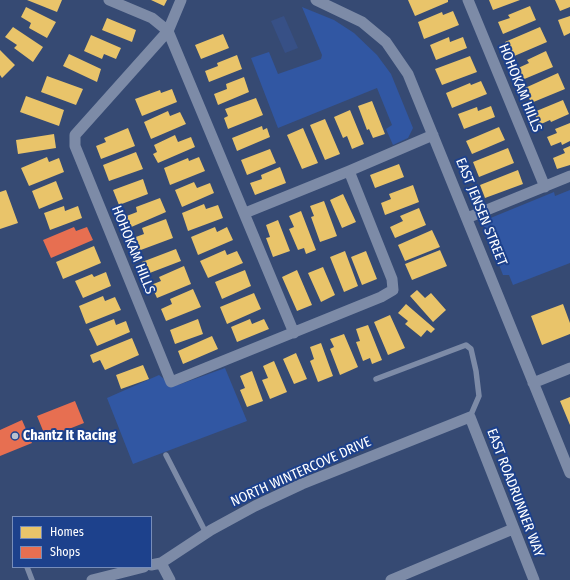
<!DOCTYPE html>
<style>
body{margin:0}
#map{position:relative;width:570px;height:580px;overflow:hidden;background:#364a73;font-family:"Fira Sans Condensed",sans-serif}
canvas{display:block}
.legend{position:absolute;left:12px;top:516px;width:140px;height:52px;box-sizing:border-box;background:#1d418c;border:1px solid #778dba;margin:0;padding:5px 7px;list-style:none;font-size:12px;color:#fff}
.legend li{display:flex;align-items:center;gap:8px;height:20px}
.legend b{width:20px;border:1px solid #778dba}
</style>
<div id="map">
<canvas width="570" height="580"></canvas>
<ul class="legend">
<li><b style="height:11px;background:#e9c46a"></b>Homes</li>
<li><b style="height:11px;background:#e76f51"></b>Shops</li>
</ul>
</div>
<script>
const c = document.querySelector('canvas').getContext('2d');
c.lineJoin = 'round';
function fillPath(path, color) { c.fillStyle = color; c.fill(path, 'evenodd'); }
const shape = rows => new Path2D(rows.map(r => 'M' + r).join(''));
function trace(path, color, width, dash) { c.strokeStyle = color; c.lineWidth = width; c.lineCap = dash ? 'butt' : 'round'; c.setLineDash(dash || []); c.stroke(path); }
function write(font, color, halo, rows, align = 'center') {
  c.font = font + ' "Fira Sans Condensed",sans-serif'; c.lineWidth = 4; c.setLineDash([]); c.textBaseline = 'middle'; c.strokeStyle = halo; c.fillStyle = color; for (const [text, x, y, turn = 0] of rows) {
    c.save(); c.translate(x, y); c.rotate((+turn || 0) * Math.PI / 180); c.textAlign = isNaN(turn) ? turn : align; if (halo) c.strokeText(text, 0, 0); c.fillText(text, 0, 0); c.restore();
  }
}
fillPath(shape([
 [302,7,334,20,354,33,377,55,391,74,413,128,408,138,393,145,386,129,392,125,377,88,278,128,251,58,269,52,278,74,321,59,322,55],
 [570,190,570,263,513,285,509,275,503,275,483,224,488,219,554,192,555,196],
 [225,368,247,421,133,464,107,398,159,375,168,382,178,385]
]), '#3157a3');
fillPath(shape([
 [284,16,298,48,285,53,271,21]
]), '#375086');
fillPath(shape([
 [27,0,62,0,57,12],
 [151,0,167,0,164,6],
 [408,0,448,0,448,2,415,16],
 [489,0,520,0,493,10],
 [555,0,570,0,570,7,560,11],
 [530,6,536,20,503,34,498,22,510,18,508,15],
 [26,7,56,22,47,38,29,28,31,23,21,17],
 [453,11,459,25,424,39,418,22,442,12,443,15],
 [570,16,570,33,564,36,558,20],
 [107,18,136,30,132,42,102,30],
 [13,27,43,47,33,62,14,48,17,45,5,37],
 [540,27,547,42,512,57,505,42],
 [223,34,229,48,201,59,195,45],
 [91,35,121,48,116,59,104,54,102,59,84,51],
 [449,37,450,42,463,37,467,48,436,60,430,45],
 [0,50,15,65,2,78,0,75],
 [546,51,553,67,522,80,516,69,529,63,527,60],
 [69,54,101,69,97,82,63,66],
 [237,55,242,69,209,82,205,71,218,66,217,63],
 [470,56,477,72,442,85,435,69],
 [558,73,565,89,531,103,525,88],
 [47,76,83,89,76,105,41,92],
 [244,77,249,92,218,105,214,94,227,89,226,84],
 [481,81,487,94,452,108,446,93,470,83,471,85],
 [172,89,177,102,142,116,135,99,160,90,161,93],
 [26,96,64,110,59,126,20,112],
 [256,98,263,115,228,129,224,118,228,116,225,109],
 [563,100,569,114,551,122,550,120,539,125,534,112],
 [372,101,385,134,373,138,369,129,367,130,358,106],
 [491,106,495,117,464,129,458,114,477,107,478,111],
 [350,110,364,144,352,149,347,136,343,138,334,117],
 [168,111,170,116,180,112,186,124,151,139,144,122],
 [325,119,340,154,325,160,310,125],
 [570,123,570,141,562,145,561,142,551,146,547,137,557,133,555,129],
 [262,126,263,130,267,128,270,137,237,151,232,138],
 [499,127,505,140,472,154,466,141],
 [128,128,135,146,101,159,96,146,106,142,104,138],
 [303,128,318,163,302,169,287,135],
 [54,134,56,148,18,154,16,140],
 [175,135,178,142,191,137,195,147,158,163,153,154,157,152,154,145],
 [570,146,570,165,557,169,553,158,565,153,563,149],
 [508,148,514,163,479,177,473,162],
 [270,149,276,163,247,175,241,160],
 [136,152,143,169,109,181,103,165],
 [47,157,49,162,59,158,64,172,29,186,21,168],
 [199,157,205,171,170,185,164,168,188,158,189,161],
 [399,164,404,177,375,188,370,175],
 [280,167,286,183,255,195,250,183,262,179,261,175],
 [518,170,523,184,485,198,480,185],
 [143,179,148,194,119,205,113,190],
 [56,181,63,199,39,209,32,191],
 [194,182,197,188,210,183,214,193,182,207,175,190],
 [413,185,419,202,385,215,381,203,391,199,389,194],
 [6,190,18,223,0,229,0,192],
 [343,194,356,222,342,228,330,200],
 [160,198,166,212,129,228,124,217,137,212,136,207],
 [324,201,337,236,320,242,311,217,314,216,310,206],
 [204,204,206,209,218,205,223,218,188,231,182,213],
 [64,206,65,211,78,206,82,218,50,230,44,213],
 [419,208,426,225,395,238,390,227,403,221,400,216],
 [301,211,316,250,306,254,304,248,298,250,289,229,294,227,289,216],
 [166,219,173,238,138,251,133,238,144,234,142,228],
 [278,220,290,251,273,257,266,238,270,237,266,225],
 [215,227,217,232,227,227,233,240,198,255,191,237],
 [432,230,440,247,405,261,398,245],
 [94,246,101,263,63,279,56,262],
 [176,249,181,261,147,274,142,262],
 [225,250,227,255,237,251,243,263,208,278,200,261],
 [440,250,447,266,412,280,405,264],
 [345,251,358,286,344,292,330,257],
 [366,251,377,279,362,285,351,257],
 [184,266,191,284,157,298,151,285,161,281,159,277],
 [323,267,335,295,321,302,308,273],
 [245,270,251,286,222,299,215,282],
 [297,270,312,305,297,311,282,277],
 [106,272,111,286,83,298,75,281,92,274,94,277],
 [193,289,201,307,166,321,161,309,172,304,170,299],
 [417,290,425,298,431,293,446,310,433,322,410,296],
 [254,293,261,309,227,324,220,307],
 [103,296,105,301,115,297,121,310,86,324,79,306],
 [406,304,435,329,431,333,427,330,421,337,405,324,408,321,398,313],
 [563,304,570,323,570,334,542,345,531,316],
 [390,315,405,348,388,355,374,322],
 [114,319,116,325,126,321,130,332,97,346,89,329],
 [198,319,203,334,175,344,170,330],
 [250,319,252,324,264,319,269,329,237,342,231,327],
 [368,325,382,360,372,364,370,358,363,361,356,342,360,341,356,329],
 [344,334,358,367,340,375,330,349,334,347,330,339],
 [212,336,218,349,183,364,178,351],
 [132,338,139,355,105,370,100,360,93,363,90,355],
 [321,343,333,376,318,382,310,361,314,359,310,347],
 [296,353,307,379,294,384,283,359],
 [274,361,287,392,270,399,262,380,268,378,263,366],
 [143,365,149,379,121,389,116,375],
 [252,371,263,401,247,407,240,390,245,388,240,376],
 [570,397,570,425,560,401]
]), '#e9c46a');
fillPath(shape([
 [74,227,76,231,87,227,93,240,51,258,43,240],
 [75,401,84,423,46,438,37,416],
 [22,420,32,443,0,456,0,430]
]), '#e76f51');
trace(shape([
 [376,379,466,345,471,349,476,371,479,396,470,417],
 [166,455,206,533],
 [27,567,32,580]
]), '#7d8ba7', 5.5);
trace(shape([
 [109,0,152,18,168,31,294,333],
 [181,0,168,31,75,135,75,146,171,382,381,297,393,290,392,279,349,171],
 [316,0,362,22,386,42,408,74,570,473],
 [468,0,545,187],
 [245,213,349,171,433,135],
 [467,218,570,176],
 [533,383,570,368],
 [161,563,170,580],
 [151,565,161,563,211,530,255,506,302,484,470,417,534,580],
 [92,580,144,567],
 [391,580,513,529]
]), '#7d8ba7', 11);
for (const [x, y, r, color] of [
 [15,436,4,"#b9c0ce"]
]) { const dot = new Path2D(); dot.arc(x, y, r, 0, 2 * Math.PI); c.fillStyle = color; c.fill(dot); trace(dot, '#1d418c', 1.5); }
write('14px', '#fff', '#1d418c', [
 ["HOHOKAM HILLS",520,88,68],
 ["EAST JENSEN STREET",481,212,68],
 ["HOHOKAM HILLS",133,250,68],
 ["NORTH WINTERCOVE DRIVE",301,472,-24],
 ["EAST ROADRUNNER WAY",515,493,69]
]);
write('bold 14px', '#fff', '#1d418c', [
 ["Chantz It Racing",23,436]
], 'left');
</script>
